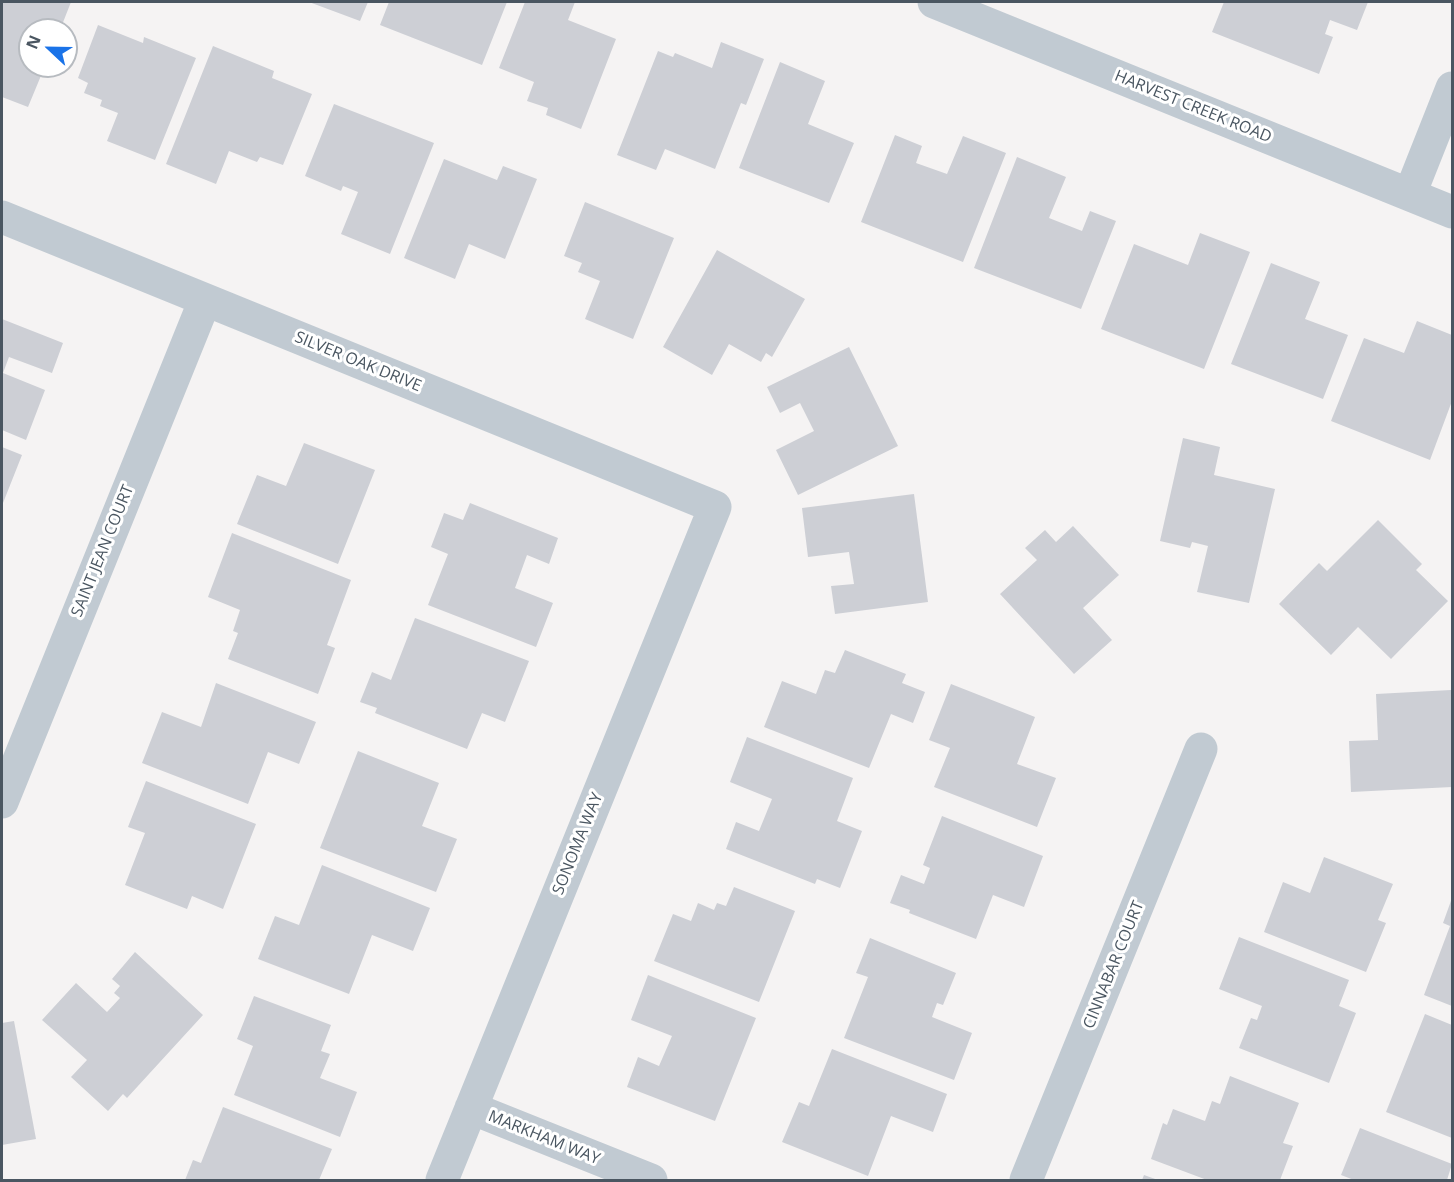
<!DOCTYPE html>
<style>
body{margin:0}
#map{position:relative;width:1454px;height:1182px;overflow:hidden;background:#f5f3f3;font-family:"Open Sans",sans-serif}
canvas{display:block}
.frame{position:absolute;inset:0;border:3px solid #4a5661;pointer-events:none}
.north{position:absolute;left:18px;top:18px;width:60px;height:60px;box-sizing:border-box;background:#fff;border:2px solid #b7bbc0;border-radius:50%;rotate:292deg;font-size:16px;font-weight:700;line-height:24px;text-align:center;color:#4a5661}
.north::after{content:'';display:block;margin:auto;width:21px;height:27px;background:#1a73e8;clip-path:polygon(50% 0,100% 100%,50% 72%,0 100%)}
</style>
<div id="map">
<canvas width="1454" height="1182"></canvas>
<div class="frame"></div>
<div class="north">N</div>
</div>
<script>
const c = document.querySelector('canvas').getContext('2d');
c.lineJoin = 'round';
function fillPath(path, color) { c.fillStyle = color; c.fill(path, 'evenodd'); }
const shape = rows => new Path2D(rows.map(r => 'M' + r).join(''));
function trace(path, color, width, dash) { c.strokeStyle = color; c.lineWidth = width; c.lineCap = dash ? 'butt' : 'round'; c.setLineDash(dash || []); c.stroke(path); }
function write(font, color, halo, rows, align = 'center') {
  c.font = font + ' "Open Sans",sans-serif'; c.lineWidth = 6; c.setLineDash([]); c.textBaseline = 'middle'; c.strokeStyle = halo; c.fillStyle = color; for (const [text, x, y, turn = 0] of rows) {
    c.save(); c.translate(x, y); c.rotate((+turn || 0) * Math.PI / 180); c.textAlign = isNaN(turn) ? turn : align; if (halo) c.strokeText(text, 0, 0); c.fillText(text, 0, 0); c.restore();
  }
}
fillPath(shape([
 [2,2,71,2,60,30,30,30,30,66,45,66,28,107,2,97],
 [309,2,368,2,360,21],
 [389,2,507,2,482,65,380,25],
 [525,2,575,2,568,20,616,39,581,129,546,115,548,108,527,101,534,82,499,68],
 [1224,2,1368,2,1357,30,1330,20,1325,34,1333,37,1319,74,1212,32],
 [98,25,143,43,144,37,196,58,155,160,107,141,118,113,100,106,102,100,84,93,88,83,78,78],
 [721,42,764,59,746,105,741,103,715,169,665,149,656,170,617,155,658,51,673,57,675,53,712,68],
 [213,46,274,71,272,78,312,94,283,165,260,157,257,162,229,151,216,184,166,164],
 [780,62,825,81,808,124,854,143,829,203,739,168],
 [334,104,434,143,390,254,341,234,358,192,343,186,341,191,305,176],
 [895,135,922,146,916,163,947,174,963,136,1006,153,963,262,861,222],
 [1017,157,1066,177,1049,218,1082,231,1090,211,1116,221,1081,309,974,268],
 [444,159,497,180,503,166,537,179,505,259,469,244,455,279,404,258],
 [585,202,674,238,633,339,585,319,600,281,578,272,582,263,564,256],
 [1200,233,1250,252,1204,369,1101,329,1134,244,1188,265],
 [717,250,805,299,772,357,766,353,761,362,729,344,712,375,663,347],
 [1271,263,1320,282,1305,319,1348,335,1323,399,1231,364],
 [2,319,63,343,52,373,9,357,3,373,45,390,26,440,2,430],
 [1417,321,1452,335,1452,401,1430,460,1331,421,1364,338,1404,353],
 [849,347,898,446,798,495,776,450,814,431,800,403,780,413,767,387],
 [1183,438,1220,447,1214,475,1275,489,1249,603,1197,592,1208,546,1192,542,1190,548,1160,541],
 [304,443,375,470,338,564,237,524,257,475,286,486],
 [2,447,22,455,3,503,2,502],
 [914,494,928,602,835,614,831,586,854,584,849,552,808,557,802,508],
 [470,503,558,538,549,564,527,555,515,588,553,603,536,647,428,605,448,554,431,547,444,513,463,520],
 [1378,520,1422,564,1416,570,1448,601,1391,659,1358,627,1331,655,1279,604,1319,563,1327,571],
 [1073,526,1119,575,1083,608,1112,640,1074,674,1000,594,1037,560,1025,548,1045,530,1056,542],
 [232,533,351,580,327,645,335,648,318,694,228,659,238,633,233,631,240,610,208,597],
 [415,618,529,661,505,722,482,713,467,749,375,713,377,708,360,702,372,672,391,680],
 [845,650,906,674,902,683,925,692,913,723,891,714,869,768,764,727,782,681,816,694,825,670,835,673],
 [216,683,316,722,299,764,268,752,248,804,142,763,162,712,201,727],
 [951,684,1035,717,1017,764,1056,778,1037,827,934,787,950,748,929,740],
 [1451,690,1452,787,1351,792,1349,741,1378,740,1376,694],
 [747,737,853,778,837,821,862,831,840,888,817,879,815,884,726,849,736,822,759,831,772,799,730,782],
 [358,751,439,783,422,826,457,839,436,892,320,848],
 [146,781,256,824,223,909,192,896,187,909,125,885,145,833,128,827],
 [942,816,1043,856,1024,907,993,895,976,939,909,913,910,910,890,903,901,875,924,884,930,868,923,865],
 [1324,857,1393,884,1378,920,1386,923,1366,972,1264,932,1283,882,1310,893],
 [322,865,430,908,413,951,372,935,349,994,258,959,275,916,299,925],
 [734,887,795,911,759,1002,654,961,673,914,691,921,698,903,714,910,717,903,726,906],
 [1452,898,1452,1006,1424,995,1450,926,1443,923],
 [1239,937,1349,980,1339,1006,1356,1013,1329,1083,1239,1048,1251,1018,1257,1020,1262,1006,1219,989],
 [870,938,956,973,943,1005,937,1003,932,1017,972,1033,954,1080,844,1038,868,977,856,973],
 [135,952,203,1015,127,1098,123,1094,108,1111,71,1077,87,1060,42,1020,76,983,107,1012,120,998,114,993,120,986,112,979],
 [648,975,756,1018,715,1121,627,1087,638,1057,659,1066,672,1036,631,1020],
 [254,996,331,1025,321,1051,330,1054,320,1078,357,1092,340,1137,234,1095,253,1046,237,1039],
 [1425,1014,1452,1025,1452,1138,1386,1112],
 [14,1021,36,1139,2,1145,2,1023],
 [832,1049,947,1094,933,1132,891,1116,868,1176,782,1142,799,1102,809,1106],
 [1230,1076,1299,1103,1283,1143,1293,1146,1280,1180,1207,1180,1151,1159,1163,1123,1167,1125,1173,1109,1205,1121,1212,1101,1220,1104],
 [223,1107,332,1149,319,1180,185,1180,193,1160,201,1163],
 [1360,1128,1452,1164,1447,1180,1354,1180,1341,1175],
 [1144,1175,1158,1180,1142,1180]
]), '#cdcfd5');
trace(shape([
 [934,2,1452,212],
 [1410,194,1452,88],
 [2,217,715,507,442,1180],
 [2,802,205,300],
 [471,1108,651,1180],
 [1026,1180,1201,749]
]), '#c1cad2', 33);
write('16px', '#4a5661', '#fff', [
 ["HARVEST CREEK ROAD",1193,107,22],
 ["SILVER OAK DRIVE",358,362,22],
 ["SAINT JEAN COURT",103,551,-68],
 ["SONOMA WAY",578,844,-68],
 ["CINNABAR COURT",1114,965,-68],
 ["MARKHAM WAY",544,1138,22]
]);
</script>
